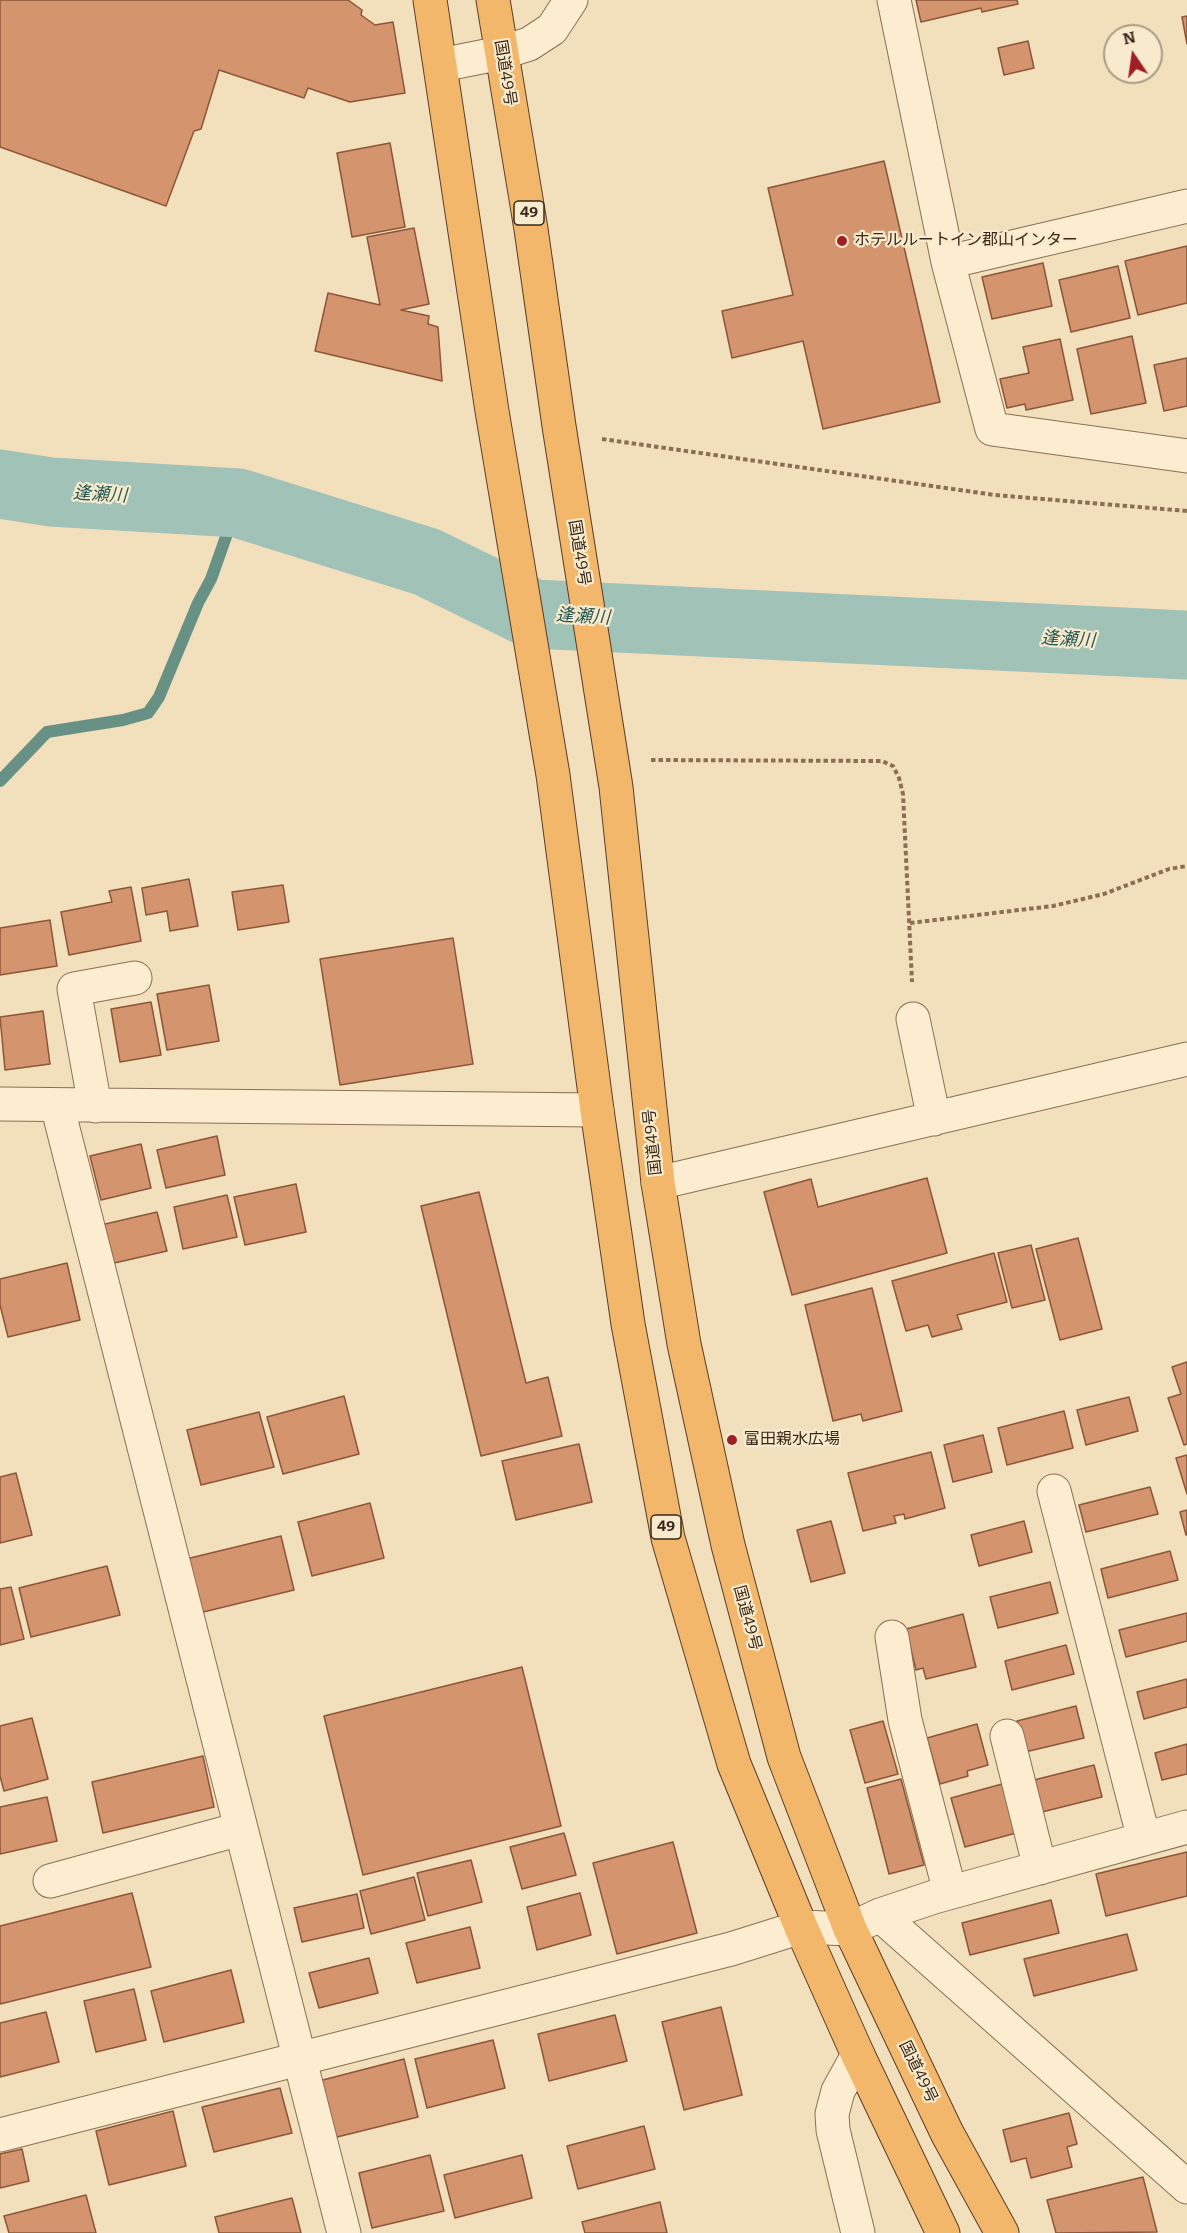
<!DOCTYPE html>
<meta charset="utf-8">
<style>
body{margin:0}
#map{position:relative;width:1187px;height:2233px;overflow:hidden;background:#f2e0bc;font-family:Bitter,serif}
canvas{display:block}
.north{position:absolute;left:1103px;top:24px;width:60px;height:60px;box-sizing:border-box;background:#f8eacd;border:2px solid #ac9c85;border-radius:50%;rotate:347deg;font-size:16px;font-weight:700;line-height:24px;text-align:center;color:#39281a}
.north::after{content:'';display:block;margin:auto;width:21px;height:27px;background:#a01f25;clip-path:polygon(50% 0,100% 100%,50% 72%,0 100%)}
</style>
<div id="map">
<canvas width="1187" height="2233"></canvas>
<div class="north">N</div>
</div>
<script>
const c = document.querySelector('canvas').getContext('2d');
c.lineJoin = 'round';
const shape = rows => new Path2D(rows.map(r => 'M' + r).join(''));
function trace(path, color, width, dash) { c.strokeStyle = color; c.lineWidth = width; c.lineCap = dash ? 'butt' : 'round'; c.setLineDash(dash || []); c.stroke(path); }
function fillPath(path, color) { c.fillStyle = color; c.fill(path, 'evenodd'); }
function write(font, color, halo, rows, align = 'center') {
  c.font = font + ' Bitter,"Noto Sans JP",serif'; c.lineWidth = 4.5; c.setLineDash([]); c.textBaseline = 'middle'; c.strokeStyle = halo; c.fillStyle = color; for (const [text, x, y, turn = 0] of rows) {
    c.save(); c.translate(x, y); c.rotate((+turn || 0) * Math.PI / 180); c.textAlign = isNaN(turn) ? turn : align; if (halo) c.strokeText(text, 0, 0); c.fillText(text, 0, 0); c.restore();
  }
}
trace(shape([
 [0,781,47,732,123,720,148,713,159,697,198,603,211,579,238,503]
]), '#679185', 12);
trace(shape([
 [0,484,51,492,238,503,427,562,533,614,1187,645]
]), '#a1c2b7', 69);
const building = shape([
 [0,0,348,0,362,10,361,15,375,25,393,22,405,93,350,102,308,88,304,98,219,70,201,129,194,131,166,206,0,147,0,0],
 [916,0,1017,0,1018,4,982,12,981,8,921,22,916,0],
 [1187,16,1187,44,1182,17,1187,16],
 [1028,41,1034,68,1004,75,998,48,1028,41],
 [390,143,405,227,352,237,337,153,390,143],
 [884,161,940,402,823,429,803,341,732,358,722,311,793,295,768,188,884,161],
 [414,228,429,304,401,310,429,316,428,324,438,327,442,381,315,351,328,293,380,305,367,237,414,228],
 [1187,246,1187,303,1138,315,1125,261,1187,246],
 [1043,263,1052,306,992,319,982,277,1043,263],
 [1118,266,1130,318,1071,332,1059,280,1118,266],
 [1132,336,1146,403,1091,414,1077,349,1132,336],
 [1060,339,1073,400,1026,410,1025,404,1007,408,1000,379,1029,373,1023,347,1060,339],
 [1187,358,1187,406,1164,411,1154,365,1187,358],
 [189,879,198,926,170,931,167,911,146,915,142,888,189,879],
 [283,885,289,922,238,930,232,892,283,885],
 [131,887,141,941,69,955,61,912,112,902,109,891,131,887],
 [50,920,57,966,0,975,0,928,50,920],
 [453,938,473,1064,340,1085,320,959,453,938],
 [209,985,219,1041,167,1050,157,994,209,985],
 [151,1002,161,1055,120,1062,111,1009,151,1002],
 [43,1011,50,1064,5,1070,0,1017,43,1011],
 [217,1136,225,1175,166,1188,157,1150,217,1136],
 [141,1144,151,1188,101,1200,90,1156,141,1144],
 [927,1178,947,1253,792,1295,764,1192,811,1179,818,1207,927,1178],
 [296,1184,306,1232,245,1245,234,1197,296,1184],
 [479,1192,526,1383,548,1377,562,1436,481,1456,421,1206,479,1192],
 [227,1195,237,1237,183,1249,174,1207,227,1195],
 [157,1212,167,1251,110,1264,101,1225,157,1212],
 [1078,1238,1102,1329,1060,1340,1036,1249,1078,1238],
 [1031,1245,1045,1300,1012,1308,998,1253,1031,1245],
 [994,1253,1007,1302,957,1315,962,1329,932,1337,928,1325,906,1331,892,1281,994,1253],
 [67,1263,80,1320,8,1337,0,1305,0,1279,67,1263],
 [872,1288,902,1411,863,1421,861,1414,833,1421,805,1305,872,1288],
 [1187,1362,1187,1444,1184,1445,1168,1398,1181,1394,1172,1367,1187,1362],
 [344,1396,359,1454,283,1474,267,1417,344,1396],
 [1129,1397,1138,1431,1086,1445,1077,1410,1129,1397],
 [1064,1411,1073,1448,1007,1465,998,1428,1064,1411],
 [259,1412,274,1467,201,1485,187,1430,259,1412],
 [983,1435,992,1472,953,1482,944,1445,983,1435],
 [579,1444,592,1502,516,1520,502,1461,579,1444],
 [931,1452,945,1508,905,1519,904,1514,894,1516,896,1523,863,1531,848,1473,931,1452],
 [1187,1455,1187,1494,1176,1458,1187,1455],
 [16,1473,32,1535,0,1543,0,1477,16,1473],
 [1150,1487,1158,1514,1086,1532,1079,1505,1150,1487],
 [370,1503,384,1558,312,1576,298,1522,370,1503],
 [1187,1510,1187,1535,1186,1535,1180,1512,1187,1510],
 [831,1521,845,1573,811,1582,797,1530,831,1521],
 [1024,1521,1032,1552,979,1566,971,1535,1024,1521],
 [281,1536,294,1590,195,1614,182,1560,281,1536],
 [1170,1551,1178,1580,1108,1598,1101,1569,1170,1551],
 [107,1566,120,1615,31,1637,19,1588,107,1566],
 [1050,1582,1058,1613,998,1628,990,1597,1050,1582],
 [11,1587,24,1639,0,1645,0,1589,11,1587],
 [1187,1613,1187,1641,1126,1657,1119,1630,1187,1613],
 [963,1614,976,1667,926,1679,923,1668,916,1670,906,1629,963,1614],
 [1066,1645,1074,1674,1012,1690,1005,1661,1066,1645],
 [522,1667,561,1826,363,1875,324,1716,522,1667],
 [1187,1679,1187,1707,1144,1719,1137,1692,1187,1679],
 [1076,1706,1084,1738,1025,1752,1017,1721,1076,1706],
 [32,1718,48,1779,4,1791,0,1776,0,1726,32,1718],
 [883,1721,898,1774,865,1783,850,1730,883,1721],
 [977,1724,988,1765,967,1771,968,1776,940,1784,927,1738,977,1724],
 [1187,1744,1187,1774,1162,1780,1155,1753,1187,1744],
 [203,1756,214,1807,103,1833,92,1782,203,1756],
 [1094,1765,1102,1797,1038,1813,1030,1781,1094,1765],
 [901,1779,924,1865,889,1874,867,1788,901,1779],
 [1002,1784,1016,1833,965,1847,951,1798,1002,1784],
 [47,1797,57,1841,0,1854,0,1807,47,1797],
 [564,1833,576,1875,522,1889,510,1847,564,1833],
 [673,1842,697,1933,617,1954,593,1863,673,1842],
 [1187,1852,1187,1896,1106,1916,1096,1874,1187,1852],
 [471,1860,482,1902,428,1916,417,1873,471,1860],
 [414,1877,425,1920,371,1934,360,1891,414,1877],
 [132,1893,151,1967,0,2004,0,1926,132,1893],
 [580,1893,591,1935,537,1950,527,1907,580,1893],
 [357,1894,364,1928,302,1942,294,1908,357,1894],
 [1051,1900,1059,1933,970,1955,962,1923,1051,1900],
 [470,1927,480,1968,417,1983,406,1943,470,1927],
 [1127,1934,1137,1970,1034,1996,1024,1959,1127,1934],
 [369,1958,378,1993,319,2008,309,1973,369,1958],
 [231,1970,244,2022,164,2042,151,1991,231,1970],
 [134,1989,146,2040,96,2052,84,2001,134,1989],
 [721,2007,742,2095,684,2110,662,2022,721,2007],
 [46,2012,59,2062,0,2077,0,2023,46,2012],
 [615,2015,627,2061,549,2081,538,2034,615,2015],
 [493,2040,505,2088,427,2108,415,2059,493,2040],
 [404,2059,418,2117,333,2138,319,2081,404,2059],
 [280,2088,292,2133,214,2152,202,2107,280,2088],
 [173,2111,186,2166,109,2185,96,2131,173,2111],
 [1069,2113,1077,2144,1067,2147,1072,2167,1031,2178,1026,2158,1011,2162,1003,2130,1069,2113],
 [644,2126,655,2169,578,2189,567,2146,644,2126],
 [22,2149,29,2181,0,2188,0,2154,22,2149],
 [430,2155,444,2211,372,2228,359,2173,430,2155],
 [522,2155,532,2198,455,2218,444,2175,522,2155],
 [1143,2177,1157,2232,1056,2233,1047,2200,1143,2177],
 [86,2195,96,2233,9,2233,4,2216,86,2195],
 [292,2198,301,2233,219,2233,215,2217,292,2198],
 [660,2202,667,2233,585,2233,582,2222,660,2202]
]);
fillPath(building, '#d4946e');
trace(building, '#8c5638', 1.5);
const minor = shape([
 [894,0,948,262,992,429,1187,456],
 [441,65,501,53,529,44,552,29,571,0],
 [948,262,1187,206],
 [913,1019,934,1119],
 [0,1104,597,1110],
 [57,1105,344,2233],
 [95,1106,74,989,135,978],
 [658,1183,1187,1059],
 [1054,1491,1144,1839],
 [892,1637,905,1720,950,1892],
 [1007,1736,1040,1868],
 [50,1881,240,1829],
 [880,1915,1187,2187],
 [858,2055,838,2091,832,2114,833,2130,858,2233],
 [0,2135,731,1949,801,1927,850,1929,880,1915,934,1897,1187,1827]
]);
const trunk = shape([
 [430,0,492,411,553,775,597,1110,628,1324,668,1538,734,1764,801,1927,858,2055,943,2233],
 [493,0,531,229,559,426,616,787,658,1183,684,1344,728,1545,784,1757,850,1929,947,2133,1002,2233]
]);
trace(minor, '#8b6f54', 35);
trace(trunk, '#583d29', 35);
trace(shape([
 [602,439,995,495,1187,511],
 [651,760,882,761,893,766,899,778,903,794,912,982],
 [910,923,1053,906,1104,894,1169,869,1187,866]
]), '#8b6f54', 4, [4.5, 3]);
trace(minor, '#fcedd0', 33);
trace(trunk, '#f2b76a', 33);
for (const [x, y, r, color] of [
 [842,241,6,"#a01f25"],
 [732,1440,6,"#a01f25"]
]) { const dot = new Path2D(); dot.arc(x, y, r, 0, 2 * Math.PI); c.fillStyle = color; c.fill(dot); trace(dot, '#f8eacd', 2); }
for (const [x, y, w] of [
 [529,213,30],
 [666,1527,30]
]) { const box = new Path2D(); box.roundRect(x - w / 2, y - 12, w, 24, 4.5); c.fillStyle = '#f8eacd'; c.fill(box); trace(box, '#39281a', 1.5); }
write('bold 15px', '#39281a', null, [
 ["49",529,213],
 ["49",666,1527]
]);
write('16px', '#39281a', '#f8eacd', [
 ["国道49号",505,73,81],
 ["国道49号",579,553,81],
 ["国道49号",653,1142,-96],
 ["国道49号",747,1618,75],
 ["国道49号",918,2072,64]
]);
write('16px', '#39281a', '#f8eacd', [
 ["ホテルルートイン郡山インター",854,241],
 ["富田親水広場",744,1440]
], 'left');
write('italic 18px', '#285a55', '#f8eacd', [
 ["逢瀬川",100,495,3],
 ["逢瀬川",583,617,3],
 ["逢瀬川",1068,640,3]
]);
</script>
